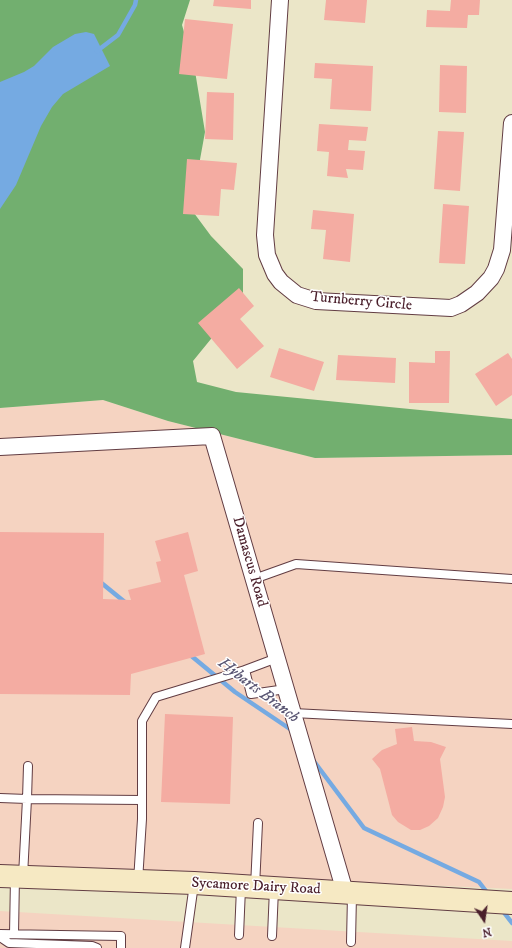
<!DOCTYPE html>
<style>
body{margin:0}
#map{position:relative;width:512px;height:948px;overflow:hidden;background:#ebe6c8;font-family:"IM FELL DW Pica",serif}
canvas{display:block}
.north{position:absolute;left:464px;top:900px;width:40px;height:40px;-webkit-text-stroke:3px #fff;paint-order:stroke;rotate:167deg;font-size:11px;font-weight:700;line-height:16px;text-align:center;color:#4a1f2b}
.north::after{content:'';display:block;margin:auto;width:14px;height:18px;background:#4a1f2b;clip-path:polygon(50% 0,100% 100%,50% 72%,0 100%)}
</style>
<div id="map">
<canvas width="512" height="948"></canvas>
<div class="north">N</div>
</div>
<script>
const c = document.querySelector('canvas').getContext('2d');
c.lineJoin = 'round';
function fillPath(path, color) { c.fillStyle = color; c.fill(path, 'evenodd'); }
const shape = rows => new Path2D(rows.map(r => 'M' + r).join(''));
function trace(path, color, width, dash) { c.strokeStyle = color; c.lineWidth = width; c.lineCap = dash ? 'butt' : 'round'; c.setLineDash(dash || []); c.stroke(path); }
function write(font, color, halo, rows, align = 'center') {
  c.font = font + ' "IM FELL DW Pica",serif'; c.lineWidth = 3; c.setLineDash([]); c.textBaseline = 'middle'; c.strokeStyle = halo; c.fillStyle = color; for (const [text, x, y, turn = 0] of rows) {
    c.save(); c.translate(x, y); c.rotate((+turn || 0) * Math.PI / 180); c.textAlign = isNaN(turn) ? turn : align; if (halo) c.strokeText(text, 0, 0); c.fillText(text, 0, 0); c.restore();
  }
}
fillPath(shape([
 [103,400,168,421,315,458,512,455,512,889,0,866,0,408],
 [0,911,512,941,512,948,0,948]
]), '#f5d3c1');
fillPath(shape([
 [0,0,190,0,182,25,195,71,205,132,191,209,211,236,243,269,243,305,215,334,193,361,197,382,236,392,512,419,512,455,315,458,168,421,103,400,0,408]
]), '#72af6f');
fillPath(shape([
 [86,32,94,34,110,66,63,94,52,107,41,126,16,185,0,209,0,82,24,72,34,66,53,47,75,34]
]), '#75aae2');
trace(shape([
 [97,51,118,35,135,5,136,0],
 [99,581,126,603],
 [189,654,235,692,290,729,293,733],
 [313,760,364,828,479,882,489,895],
 [502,910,512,923]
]), '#75aae2', 4.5);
fillPath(shape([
 [214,0,251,0,251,9,213,6],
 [326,0,367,0,365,23,324,20],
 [451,0,480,0,479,15,468,15,467,28,426,27,427,10,450,11],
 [185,19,233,24,227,79,179,74],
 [315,63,373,66,371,111,330,109,332,79,314,78],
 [440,65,467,66,466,113,439,112],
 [207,92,234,93,233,140,205,139],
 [319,124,368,127,366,141,349,140,348,150,365,151,363,170,346,169,348,178,327,176,329,152,317,151],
 [438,131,464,132,460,191,434,189],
 [187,159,237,163,234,190,221,189,219,216,183,214],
 [443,204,469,206,465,264,439,263],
 [313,210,354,214,350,262,323,259,326,230,311,229],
 [239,288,254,306,240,319,264,346,237,369,198,323],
 [279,348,324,362,314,391,270,377],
 [435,351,450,351,449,403,409,403,409,362,435,363],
 [508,353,512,359,512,395,496,406,475,374],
 [338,355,396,358,395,383,336,380],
 [0,532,104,533,103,599,131,600,128,590,161,582,156,562,161,561,155,541,188,532,198,571,184,575,205,654,131,674,130,695,0,694],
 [165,714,233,717,230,804,161,802],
 [412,727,414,741,431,742,446,747,440,759,445,797,443,807,438,818,429,826,420,830,411,830,398,822,392,815,380,769,372,759,382,750,397,744,395,729]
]), '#f4aca2');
const service = shape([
 [254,579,296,564,512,579],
 [277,658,245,670,251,694,286,689],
 [293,713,512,724],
 [0,798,27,799,28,766],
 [23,876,27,799,142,800],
 [138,881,142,819,142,721,156,697,245,670],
 [255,887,258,823],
 [0,934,121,936,121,948],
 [14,934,15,877],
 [239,935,241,888],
 [272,936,274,889],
 [0,937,9,943,92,946,97,948],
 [351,942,352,895],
 [185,948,194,884]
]);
const minor = shape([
 [280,0,265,235,267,255,275,274,281,282,297,295,316,301,451,308,461,304,477,293,491,278,496,269,502,250,512,123],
 [0,447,212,436,345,892]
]);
const secondary = shape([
 [0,876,194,883,512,903]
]);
trace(service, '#623d43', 10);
trace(minor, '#623d43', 18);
trace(secondary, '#623d43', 24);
trace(service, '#fff', 8);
trace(minor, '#fff', 16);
trace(secondary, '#f6e9c3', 22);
write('15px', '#4a1f2b', '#fff', [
 ["Turnberry Circle",361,302,5],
 ["Damascus Road",249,562,74],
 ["Sycamore Dairy Road",256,887,3]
]);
write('italic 16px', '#5b5774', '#fff', [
 ["Hybarts Branch",258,691,37]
]);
</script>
